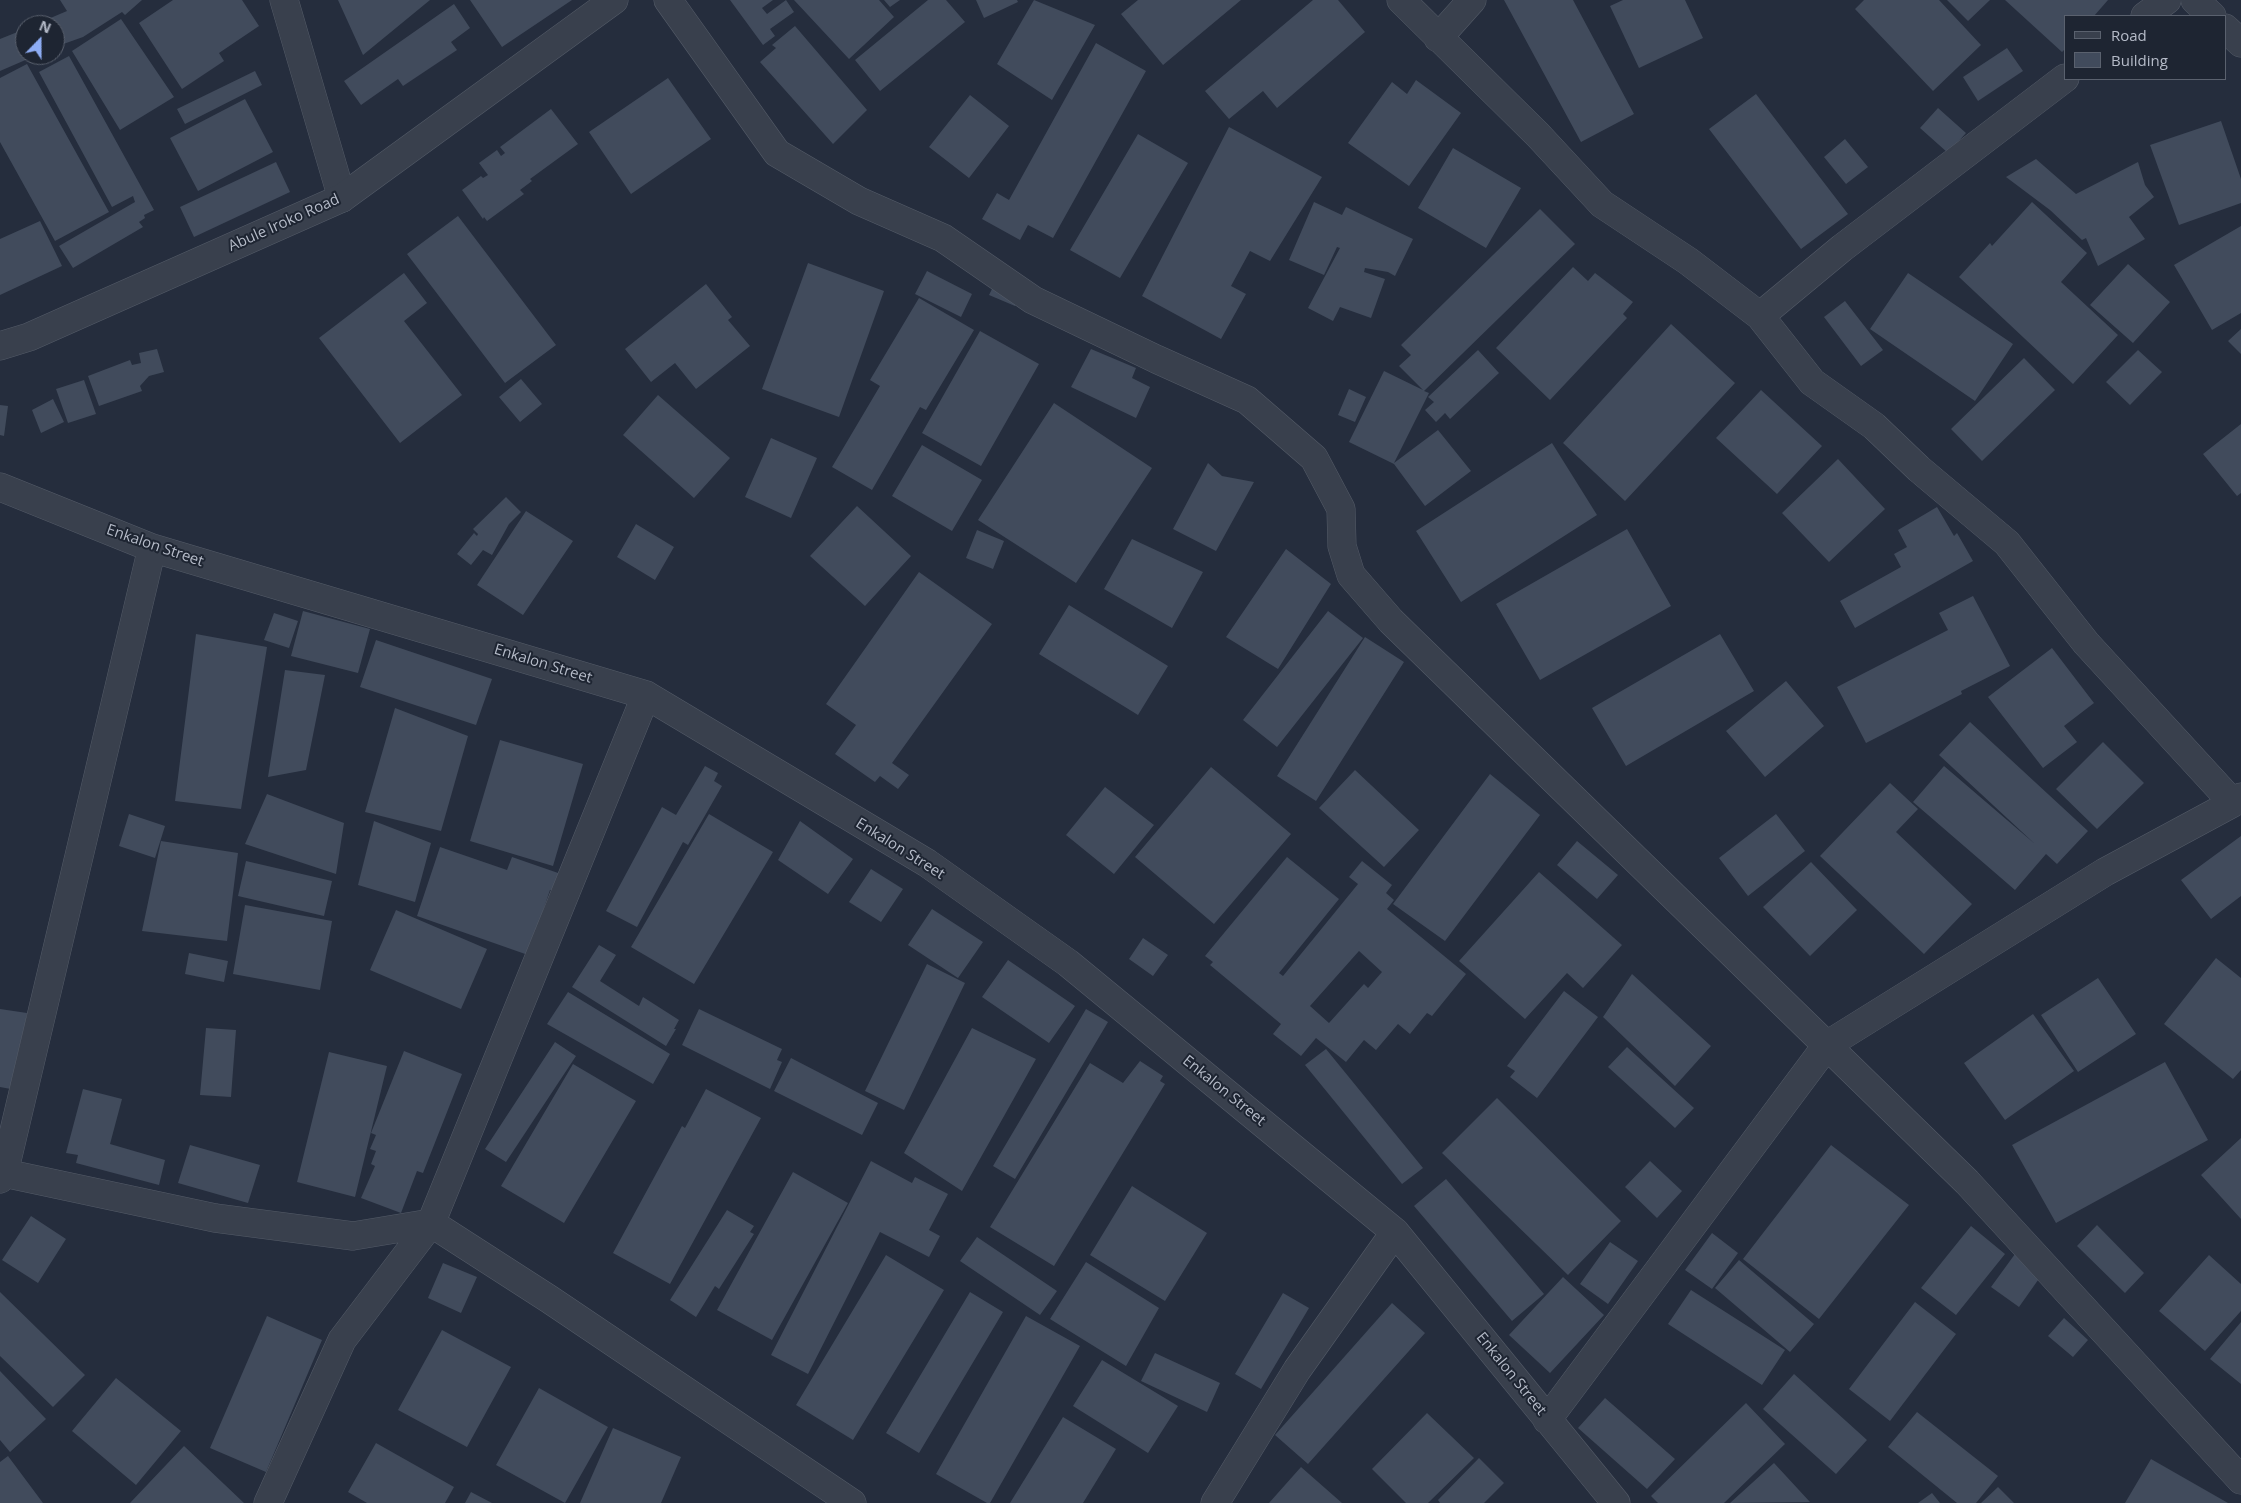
<!DOCTYPE html>
<style>
body{margin:0}
#map{position:relative;width:2241px;height:1503px;overflow:hidden;background:#252d3d;font-family:"Open Sans",sans-serif}
canvas{display:block}
.legend{position:absolute;left:2064px;top:15px;width:162px;height:65px;box-sizing:border-box;background:#1e2532;border:1px solid #5a616e;margin:0;padding:6px 9px;list-style:none;font-size:15px;color:#b5bbc8}
.legend li{display:flex;align-items:center;gap:10px;height:25px}
.legend b{width:25px;border:1px solid #5a616e}
.north{position:absolute;left:15px;top:15px;width:50px;height:50px;box-sizing:border-box;background:#1e2532;border:1px solid #5a616e;border-radius:50%;rotate:22deg;font-size:14px;font-weight:700;line-height:20px;text-align:center;color:#b5bbc8}
.north::after{content:'';display:block;margin:auto;width:18px;height:22px;background:#8eadf4;clip-path:polygon(50% 0,100% 100%,50% 72%,0 100%)}
</style>
<div id="map">
<canvas width="2241" height="1503"></canvas>
<ul class="legend">
<li><b style="height:6px;background:#39404d"></b>Road</li>
<li><b style="height:14px;background:#414b5c"></b>Building</li>
</ul>
<div class="north">N</div>
</div>
<script>
const c = document.querySelector('canvas').getContext('2d');
c.lineJoin = 'round';
function fillPath(path, color) { c.fillStyle = color; c.fill(path, 'evenodd'); }
const shape = rows => new Path2D(rows.map(r => 'M' + r).join(''));
function trace(path, color, width, dash) { c.strokeStyle = color; c.lineWidth = width; c.lineCap = dash ? 'butt' : 'round'; c.setLineDash(dash || []); c.stroke(path); }
function write(font, color, halo, rows, align = 'center') {
  c.font = font + ' "Open Sans",sans-serif'; c.lineWidth = 4; c.setLineDash([]); c.textBaseline = 'middle'; c.strokeStyle = halo; c.fillStyle = color; for (const [text, x, y, turn = 0] of rows) {
    c.save(); c.translate(x, y); c.rotate((+turn || 0) * Math.PI / 180); c.textAlign = isNaN(turn) ? turn : align; if (halo) c.strokeText(text, 0, 0); c.fillText(text, 0, 0); c.restore();
  }
}
fillPath(shape([
 [60,0,142,0,125,15,122,12,83,37,55,47,55,25,34,25,67,11],
 [173,0,242,0,259,26,219,53,224,61,182,89,139,23],
 [338,0,430,0,363,55],
 [470,0,572,0,502,47],
 [730,0,773,0,762,8,767,14,786,0,794,12,770,29,775,36,763,45],
 [794,0,879,0,894,17,849,59],
 [884,0,900,0,890,7],
 [928,0,946,0,965,22,880,91,855,60],
 [976,0,1017,0,1018,2,984,18],
 [1034,0,1095,25,1052,100,997,64],
 [1138,0,1241,0,1163,65,1121,14],
 [1313,0,1338,0,1365,32,1277,108,1263,91,1229,119,1205,91],
 [1504,0,1573,0,1634,114,1581,142],
 [1623,0,1685,0,1703,38,1639,68,1610,6],
 [1864,0,1939,0,1981,45,1933,91,1855,9],
 [1947,0,1990,0,1968,21],
 [2005,0,2108,0,2094,16,2065,16,2065,49,2062,52],
 [454,4,470,28,451,42,457,50,403,86,398,79,361,105,344,81],
 [121,19,174,97,120,130,72,51],
 [795,26,867,110,833,144,760,62,776,48,772,45],
 [25,29,25,55,37,55,0,71,0,39],
 [1096,43,1146,71,1053,238,1028,225,1020,240,982,219,997,193,1009,200],
 [2007,48,2023,71,1978,101,1963,77],
 [69,56,154,210,144,215,145,218,139,222,143,227,73,268,59,246,135,202,133,196,112,207,39,72],
 [27,64,109,212,55,241,0,142,0,78],
 [255,71,262,85,185,124,177,109],
 [668,78,711,139,631,194,589,132],
 [1416,80,1461,113,1409,186,1348,143,1392,82,1407,94],
 [1756,94,1848,214,1801,249,1709,129],
 [970,95,1009,126,969,178,929,147],
 [245,99,273,152,198,191,170,138],
 [1938,108,1966,133,1948,153,1920,128],
 [551,109,578,144,530,179,532,181,520,190,524,194,487,221,484,217,483,219,462,190,481,176,483,178,488,175,479,163,497,150,501,156,505,153,500,147],
 [2221,121,2241,179,2241,203,2179,225,2150,145],
 [1229,127,1322,177,1270,261,1250,251,1231,286,1246,294,1221,339,1142,296],
 [1138,134,1188,163,1120,278,1070,250],
 [1845,139,1868,167,1846,184,1824,157],
 [1453,148,1521,188,1486,248,1418,208],
 [2036,159,2076,194,2138,162,2145,185,2154,197,2129,217,2145,239,2098,266,2086,238,2082,240,2050,210,2006,177],
 [276,162,290,192,194,237,180,207],
 [1314,202,1342,215,1346,207,1413,239,1395,276,1388,272,1365,268,1364,272,1385,279,1371,318,1340,307,1333,321,1308,308,1340,248,1337,247,1324,275,1289,260],
 [2032,202,2087,253,2061,282,2118,335,2073,384,1959,277,1990,243,1992,246],
 [1540,209,1575,244,1424,391,1429,393,1394,463,1438,430,1471,471,1425,506,1394,464,1349,442,1384,371,1423,390,1399,366,1411,355,1401,345],
 [458,216,556,345,505,383,407,254],
 [40,221,62,266,0,295,0,239],
 [2241,226,2241,313,2212,330,2174,265],
 [808,263,884,291,839,417,762,389],
 [2128,264,2170,302,2133,343,2090,305],
 [1573,267,1588,281,1595,273,1633,302,1623,314,1627,318,1550,400,1496,348],
 [927,271,972,294,961,317,915,294],
 [404,273,427,303,404,321,462,395,400,443,319,338],
 [1908,273,2013,344,1975,401,1870,329],
 [706,284,732,317,728,320,750,346,696,389,675,363,651,382,625,349],
 [994,285,1020,296,1015,306,989,295],
 [919,298,974,330,926,410,920,407,872,490,832,467,880,386,870,380],
 [1845,301,1883,350,1861,366,1824,317],
 [1671,324,1735,383,1625,501,1563,443],
 [2241,329,2241,354,2228,341],
 [980,331,1039,364,981,466,922,433],
 [157,349,164,372,149,376,140,386,142,391,99,406,88,376,130,360,132,365,141,363,139,353],
 [1091,349,1136,368,1132,378,1150,387,1136,418,1071,387],
 [1478,350,1499,373,1450,419,1445,413,1436,422,1425,410,1434,402,1428,397],
 [2138,350,2162,372,2130,405,2106,382],
 [2024,358,2055,390,1982,461,1951,429],
 [521,379,542,404,520,422,499,397],
 [84,380,96,414,68,423,56,389],
 [1349,389,1366,397,1355,422,1338,415],
 [1761,390,1822,446,1777,494,1716,438],
 [658,395,730,458,694,498,623,435],
 [53,399,64,422,41,433,32,410],
 [1054,403,1152,468,1076,583,978,520],
 [0,405,8,406,4,436,0,435],
 [2241,424,2241,493,2237,496,2203,454],
 [771,438,817,458,791,518,745,497],
 [1552,443,1597,515,1461,602,1416,531],
 [922,445,982,480,952,531,892,496],
 [1838,459,1885,509,1829,562,1782,513],
 [1208,463,1222,476,1254,482,1216,551,1173,529],
 [506,497,521,512,509,524,492,555,483,550,471,565,457,554,474,533,477,536,478,534,473,529],
 [857,506,911,556,865,606,810,556],
 [1937,507,1954,536,1957,533,1973,561,1855,628,1840,601,1901,567,1894,554,1907,547,1898,530],
 [526,511,573,541,523,615,477,585],
 [636,524,674,547,655,580,617,557],
 [1627,529,1671,606,1540,680,1496,604],
 [977,530,1004,541,993,569,966,558],
 [1132,539,1203,572,1172,628,1104,589],
 [1286,549,1331,584,1278,669,1226,637],
 [919,572,992,624,892,763,909,775,898,789,880,776,875,782,835,754,856,725,826,704],
 [1973,596,2010,666,1961,691,1962,694,1866,743,1837,687,1948,630,1939,613],
 [1069,605,1168,666,1138,715,1039,654],
 [303,611,370,629,358,673,291,656],
 [1328,611,1363,638,1277,747,1243,720],
 [274,613,298,621,289,648,264,640],
 [196,634,267,647,241,809,175,801],
 [1720,634,1754,691,1626,766,1592,708],
 [1365,637,1404,662,1316,801,1277,776],
 [376,640,492,679,476,725,360,687],
 [2052,648,2094,703,2064,726,2077,742,2043,768,1988,697],
 [285,670,325,675,306,770,268,777],
 [1786,681,1824,726,1765,777,1726,731],
 [395,708,468,736,441,831,365,812],
 [1970,722,2088,831,2057,864,2046,854,2015,890,1913,802,1944,766,2035,844,1939,755],
 [500,740,583,764,553,866,470,841],
 [2103,742,2144,783,2097,829,2056,789],
 [705,766,718,773,714,781,722,786,688,845,683,842,637,927,606,911,662,807,676,815],
 [1211,767,1291,834,1214,924,1135,857],
 [1355,770,1419,830,1384,867,1319,808],
 [1490,774,1540,815,1445,941,1393,904],
 [1890,783,1918,809,1896,832,1972,904,1924,954,1820,856],
 [1105,787,1154,825,1114,874,1066,835],
 [267,794,344,823,336,874,245,844],
 [129,814,165,826,155,858,119,846],
 [709,814,773,852,694,984,631,947],
 [1776,814,1805,851,1748,896,1719,858],
 [374,821,431,843,415,902,358,885],
 [800,821,853,859,828,894,778,860],
 [2241,836,2241,896,2211,919,2181,880],
 [161,841,238,853,227,941,142,931],
 [1577,841,1618,875,1597,899,1557,865],
 [440,847,507,870,512,857,561,874,554,891,550,890,528,955,417,916],
 [1287,857,1339,899,1279,973,1283,976,1358,884,1349,877,1362,861,1392,885,1386,893,1394,900,1387,909,1466,974,1432,1016,1427,1013,1410,1034,1398,1024,1376,1050,1364,1040,1346,1062,1316,1038,1301,1056,1273,1034,1281,1024,1210,965,1213,962,1205,956],
 [1359,951,1382,972,1368,988,1364,984,1329,1023,1310,1006],
 [246,861,332,881,324,916,238,896],
 [1811,862,1857,910,1810,956,1763,907],
 [871,869,903,889,881,922,849,902],
 [1539,872,1622,945,1583,988,1567,973,1525,1019,1459,961],
 [245,905,332,921,320,990,233,974],
 [932,909,983,942,958,978,908,945],
 [396,910,487,949,461,1009,370,970],
 [1143,938,1168,955,1153,976,1129,959],
 [599,945,616,955,600,981,639,1006,643,997,679,1020,674,1029,676,1029,666,1046,572,987],
 [189,953,228,961,224,982,185,974],
 [2216,958,2241,978,2241,1070,2233,1079,2164,1024],
 [1008,960,1075,1006,1049,1043,982,997],
 [927,964,965,983,904,1110,865,1091],
 [1632,974,1711,1046,1675,1086,1603,1017],
 [2098,978,2136,1034,2078,1072,2041,1015],
 [1564,991,1598,1017,1537,1098,1510,1077,1515,1071,1507,1066],
 [568,992,670,1054,653,1084,547,1024],
 [0,1009,27,1013,16,1090,0,1087],
 [699,1009,782,1049,777,1060,782,1062,770,1089,682,1045],
 [1086,1009,1108,1022,1015,1179,993,1166],
 [2033,1014,2074,1071,2005,1120,1964,1063],
 [206,1028,236,1030,231,1097,200,1095],
 [972,1028,1036,1059,962,1191,904,1153],
 [555,1042,576,1056,506,1162,485,1149],
 [1627,1047,1694,1108,1675,1128,1608,1067],
 [1326,1049,1423,1168,1402,1184,1305,1065],
 [404,1051,462,1074,423,1173,417,1171,401,1213,361,1198,375,1166,371,1164,376,1151,370,1149,376,1135,371,1133],
 [329,1052,387,1066,355,1197,297,1182],
 [791,1058,878,1103,862,1135,774,1091],
 [1140,1061,1163,1076,1160,1081,1165,1084,1054,1266,990,1227,1090,1063,1123,1083],
 [2165,1062,2208,1140,2056,1223,2012,1145],
 [573,1064,636,1101,564,1223,501,1186],
 [83,1089,122,1099,110,1144,165,1160,159,1185,76,1163,78,1155,66,1153],
 [706,1089,761,1118,670,1284,613,1253,682,1126,685,1128],
 [1497,1098,1621,1221,1568,1275,1442,1153],
 [2241,1138,2241,1219,2201,1175],
 [190,1145,260,1165,248,1203,178,1183],
 [1831,1145,1909,1205,1819,1319,1743,1259],
 [871,1161,912,1183,915,1177,948,1194,929,1230,940,1236,929,1257,880,1232,808,1374,771,1355],
 [1650,1161,1682,1191,1657,1218,1625,1187],
 [793,1172,848,1203,772,1340,717,1310],
 [1446,1179,1544,1294,1512,1321,1414,1206],
 [1132,1186,1207,1233,1165,1301,1090,1255],
 [727,1210,754,1226,750,1232,754,1234,719,1289,715,1286,696,1317,670,1300],
 [31,1216,66,1239,38,1283,2,1260],
 [2097,1225,2144,1273,2125,1293,2077,1246],
 [1971,1226,2005,1254,1956,1315,1921,1288],
 [1712,1233,1738,1253,1712,1289,1685,1270],
 [977,1237,1057,1291,1040,1315,960,1261],
 [1610,1242,1638,1261,1608,1304,1580,1284],
 [2015,1254,2043,1273,2019,1307,1991,1287],
 [886,1255,944,1290,853,1440,796,1405],
 [2209,1255,2241,1284,2241,1311,2205,1351,2159,1311],
 [1739,1260,1814,1324,1790,1352,1715,1288],
 [1086,1262,1159,1308,1126,1366,1050,1319],
 [443,1263,477,1277,461,1313,428,1298],
 [1563,1277,1604,1315,1550,1373,1509,1335],
 [1691,1290,1785,1350,1762,1385,1668,1324],
 [0,1292,85,1375,53,1407,0,1356],
 [970,1292,1003,1312,919,1453,886,1433],
 [1283,1293,1309,1308,1261,1389,1235,1374],
 [1915,1302,1956,1334,1890,1421,1849,1389],
 [1392,1303,1425,1333,1308,1464,1275,1435],
 [267,1316,322,1340,266,1472,210,1448],
 [1026,1316,1080,1346,990,1503,987,1503,936,1474],
 [2064,1318,2088,1340,2073,1357,2048,1336],
 [2241,1322,2241,1384,2210,1359],
 [442,1330,511,1367,467,1447,398,1410],
 [1155,1353,1220,1383,1207,1412,1141,1381],
 [1102,1360,1178,1406,1148,1453,1073,1406],
 [0,1371,46,1419,10,1452,0,1440],
 [1794,1374,1867,1440,1836,1474,1763,1409],
 [116,1378,181,1431,136,1485,72,1431],
 [539,1388,608,1427,565,1503,496,1465],
 [1605,1398,1675,1459,1647,1489,1578,1428],
 [1746,1403,1785,1444,1724,1503,1658,1503,1651,1496],
 [1917,1412,1998,1476,1976,1503,1957,1503,1888,1447],
 [1427,1413,1474,1458,1428,1503,1406,1503,1372,1469],
 [1063,1417,1116,1449,1083,1503,1010,1503],
 [613,1428,681,1457,661,1503,580,1503],
 [376,1443,454,1487,445,1503,367,1503,348,1492],
 [184,1446,244,1503,130,1503],
 [8,1456,43,1503,0,1503,0,1462],
 [1479,1458,1504,1483,1484,1503,1440,1503,1438,1500],
 [2151,1459,2228,1503,2125,1503],
 [1774,1463,1810,1502,1730,1503],
 [1301,1467,1342,1503,1269,1503],
 [1998,1487,2014,1503,1981,1503],
 [471,1492,492,1503,465,1503],
 [1932,1493,1940,1503,1918,1503]
]), '#414b5c');
const minor = shape([
 [284,0,342,198],
 [668,0,777,153,859,201,943,238,1033,300,1156,359,1247,400,1314,458,1341,509,1342,546,1351,575,1391,621,1967,1182,2241,1480],
 [1401,0,1538,135,1602,204,1688,261,1760,316,1812,382,1874,426,1919,469,2007,543,2086,643,2233,803],
 [2195,0,2212,16],
 [2145,16,2167,0],
 [2225,28,2241,43],
 [1438,38,1472,0],
 [1760,316,1842,248,2065,78],
 [0,487,152,548,646,695,927,863,1068,963,1395,1232,1616,1503],
 [4,1173,215,1218,353,1236,431,1223,549,1299,852,1503],
 [0,1179,4,1173,152,548],
 [1547,1420,1827,1045,2105,872,2233,803,2241,797],
 [268,1503,342,1340,431,1223,646,695],
 [1215,1503,1297,1370,1395,1232]
]);
const tertiary = shape([
 [0,346,29,337,342,198,614,0]
]);
trace(minor, '#545b68', 29);
trace(tertiary, '#545b68', 29);
trace(minor, '#39404d', 28);
trace(tertiary, '#39404d', 28);
write('15px', '#b5bbc8', '#1e2532', [
 ["Abule Iroko Road",284,223,-24],
 ["Enkalon Street",155,546,19],
 ["Enkalon Street",543,664,17],
 ["Enkalon Street",900,849,32],
 ["Enkalon Street",1224,1091,39],
 ["Enkalon Street",1511,1374,51]
]);
</script>
